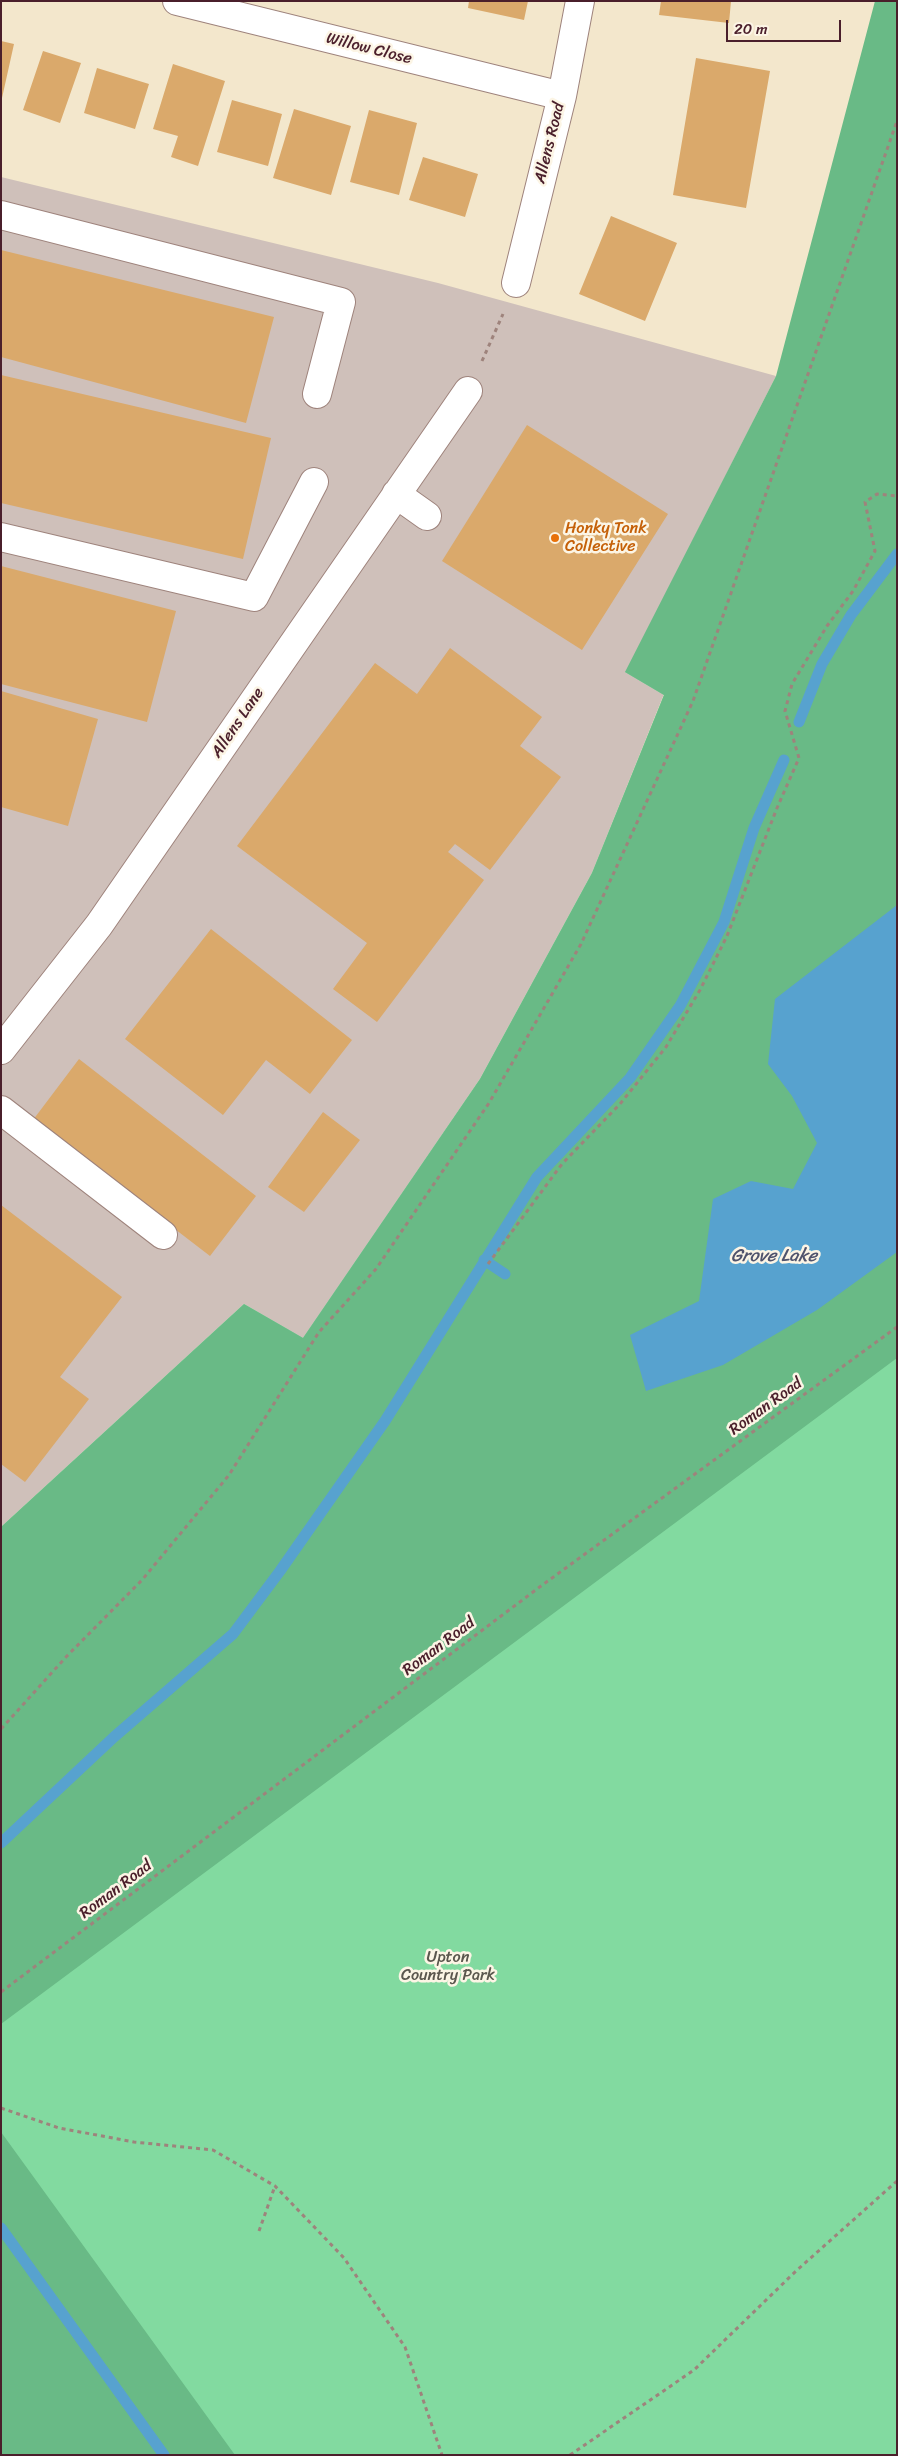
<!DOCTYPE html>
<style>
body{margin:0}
#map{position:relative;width:898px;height:2456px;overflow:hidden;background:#f3e7cc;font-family:Sriracha,sans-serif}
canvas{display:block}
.frame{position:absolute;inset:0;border:2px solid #4a1f2b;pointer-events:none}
.scale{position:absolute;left:726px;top:20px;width:115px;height:22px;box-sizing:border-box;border:2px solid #4a1f2b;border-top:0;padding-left:6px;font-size:15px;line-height:18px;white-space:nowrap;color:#4a1f2b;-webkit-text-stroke:4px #fcf5e5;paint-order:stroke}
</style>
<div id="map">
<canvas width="898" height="2456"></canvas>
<div class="frame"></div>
<div class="scale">20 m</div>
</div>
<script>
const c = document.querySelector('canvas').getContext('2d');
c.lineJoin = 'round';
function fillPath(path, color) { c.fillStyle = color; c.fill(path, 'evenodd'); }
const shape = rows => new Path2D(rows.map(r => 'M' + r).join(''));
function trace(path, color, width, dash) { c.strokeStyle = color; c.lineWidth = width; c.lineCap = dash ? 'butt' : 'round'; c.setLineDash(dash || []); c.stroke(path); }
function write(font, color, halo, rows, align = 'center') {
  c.font = font + ' Sriracha,sans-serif'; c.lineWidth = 5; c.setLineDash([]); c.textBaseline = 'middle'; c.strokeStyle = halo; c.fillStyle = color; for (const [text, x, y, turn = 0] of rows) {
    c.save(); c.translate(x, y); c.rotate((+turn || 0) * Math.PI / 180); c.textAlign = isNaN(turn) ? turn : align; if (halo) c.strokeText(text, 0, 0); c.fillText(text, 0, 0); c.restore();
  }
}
fillPath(shape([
 [1,177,438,283,776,376,626,672,664,694,592,873,480,1079,303,1339,244,1304,1,1527]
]), '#cfc0ba');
fillPath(shape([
 [897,432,897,2455,1,2455,1,1527,244,1304,303,1338,480,1079,592,873,664,695,625,672]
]), '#82daa0');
fillPath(shape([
 [875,1,897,1,897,1358,1,2024,1,1527,244,1304,303,1338,480,1079,592,873,664,695,625,672,776,376],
 [1,2132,235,2455,1,2455]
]), '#69ba86');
fillPath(shape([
 [897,905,897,1252,817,1310,723,1365,646,1391,630,1335,699,1301,713,1199,751,1181,793,1189,817,1143,792,1096,768,1064,775,999]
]), '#57a2cf');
trace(shape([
 [799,722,822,664,851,615,897,554],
 [484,1260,505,1274],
 [1,1843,114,1737,233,1634,280,1571,385,1421,537,1177,630,1078,680,1006,724,922,754,828,784,760],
 [1,2228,164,2455]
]), '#57a2cf', 11);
fillPath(shape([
 [469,1,528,1,524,20,468,8],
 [661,1,731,1,729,23,659,15],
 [1,41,14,44,2,98,1,98],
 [43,51,81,63,60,123,23,110],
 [696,58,770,71,746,208,673,195],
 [173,64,225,81,198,166,171,157,178,136,153,129],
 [97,68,149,84,135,129,84,113],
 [232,100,282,114,268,166,217,152],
 [294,109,351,126,331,195,273,178],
 [369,110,417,123,399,195,350,182],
 [423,157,478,174,465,217,409,200],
 [611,216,677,243,645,321,579,294],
 [1,250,274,317,246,423,1,357],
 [1,375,271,438,243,559,1,503],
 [527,425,668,514,582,650,442,561],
 [1,566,176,611,147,722,1,684],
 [450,648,542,717,520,746,561,777,490,870,455,844,448,852,484,880,377,1022,333,989,367,943,237,846,375,663,417,694],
 [1,691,98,719,68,826,1,807],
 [211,929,352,1040,310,1094,266,1060,223,1115,125,1039],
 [79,1059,256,1196,210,1256,33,1120],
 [323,1112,360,1140,304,1212,268,1187],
 [1,1205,122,1297,60,1377,89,1399,25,1482,1,1464]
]), '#daa96b');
const minor = shape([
 [177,1,562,96],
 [1,215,341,302,317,394],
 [516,283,562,96,580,1],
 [396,494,427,516],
 [1,537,254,597,314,482],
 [1,1050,99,925,468,391],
 [1,1110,163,1235]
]);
trace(minor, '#9e837c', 30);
trace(shape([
 [482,361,503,314],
 [488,1264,562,1164,620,1104,666,1047,700,990,727,936,777,808,799,758,785,711,792,684,827,626,853,591,875,551,865,502,877,494,897,496],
 [1,1729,66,1657,142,1580,229,1475,319,1332,376,1269,489,1103,581,944,693,701,897,121],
 [1,1992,541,1586,897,1327],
 [1,2108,59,2128,134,2142,213,2150,275,2186,344,2258,405,2347,442,2455],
 [259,2231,275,2186],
 [570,2455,694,2370,796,2271,897,2181]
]), '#9e837c', 3, [4, 4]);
trace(minor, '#fff', 28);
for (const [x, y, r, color] of [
 [555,538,5,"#e8710a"]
]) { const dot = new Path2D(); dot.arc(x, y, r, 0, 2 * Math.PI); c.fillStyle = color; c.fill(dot); trace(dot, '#fcf5e5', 2); }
write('16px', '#4a1f2b', '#fcf5e5', [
 ["Willow Close",369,49,14],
 ["Allens Road",550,143,-76],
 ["Allens Lane",238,723,-56],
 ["Roman Road",766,1407,-36],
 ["Roman Road",439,1647,-37],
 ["Roman Road",116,1890,-37]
]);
write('16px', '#c56008', '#fcf5e5', [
 ["Honky Tonk",565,529],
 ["Collective",565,547]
], 'left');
write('16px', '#5b574e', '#fcf5e5', [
 ["Upton",448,1958],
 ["Country Park",448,1976]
]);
write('italic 18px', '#4f536d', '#fcf5e5', [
 ["Grove Lake",774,1256]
]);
</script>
